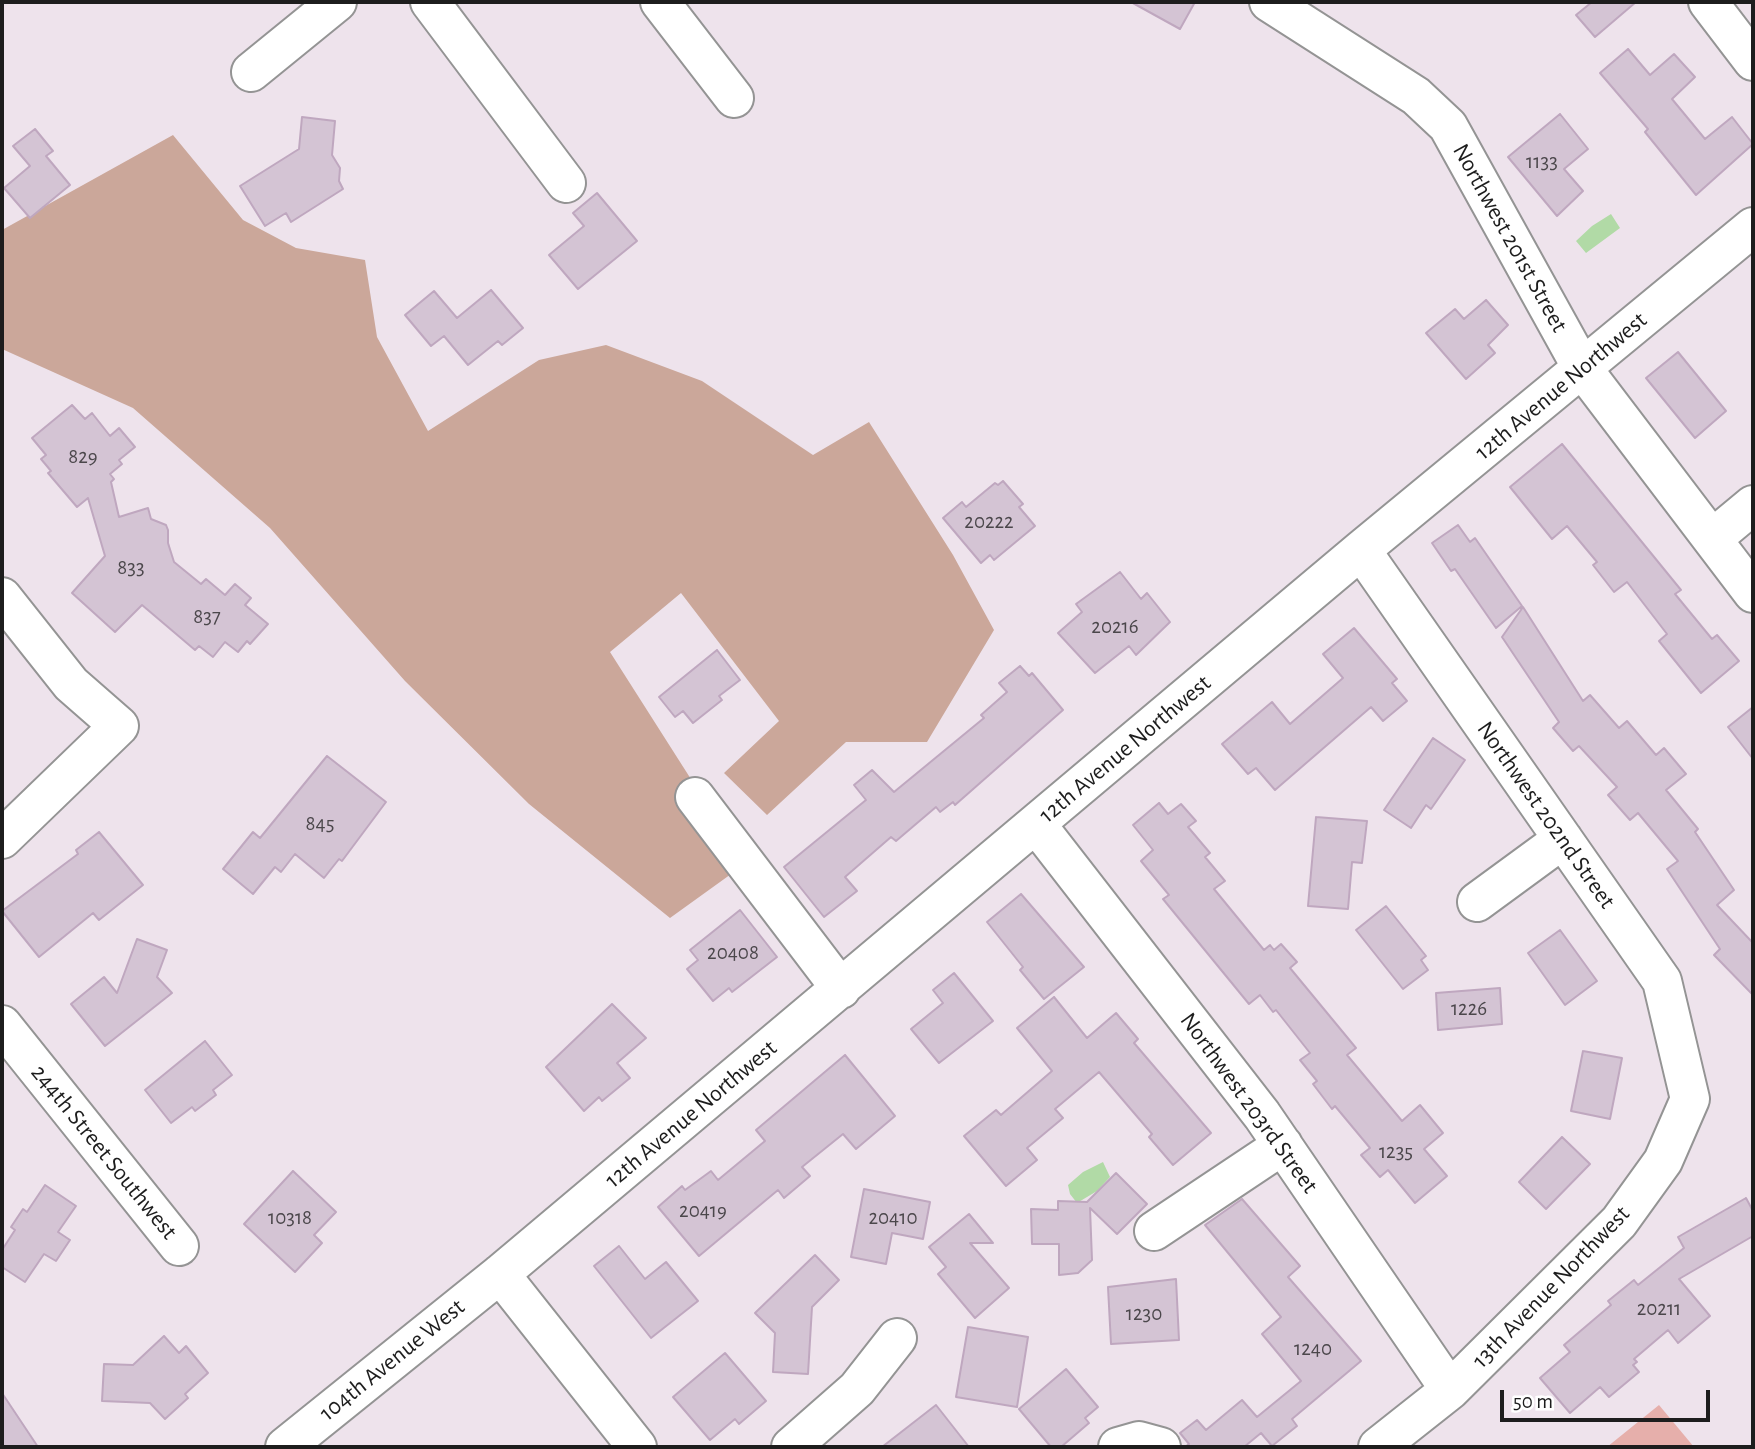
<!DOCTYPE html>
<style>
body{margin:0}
#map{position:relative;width:1755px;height:1449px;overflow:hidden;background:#eee3ec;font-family:"Alegreya Sans",sans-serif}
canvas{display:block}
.frame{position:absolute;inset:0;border:4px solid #1d1d1d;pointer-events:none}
.scale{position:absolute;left:1500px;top:1390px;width:210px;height:32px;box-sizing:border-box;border:4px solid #1d1d1d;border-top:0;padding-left:9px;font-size:21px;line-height:24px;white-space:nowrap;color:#1d1d1d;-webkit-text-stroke:5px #fff;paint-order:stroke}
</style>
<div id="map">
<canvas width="1755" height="1449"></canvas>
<div class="frame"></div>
<div class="scale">50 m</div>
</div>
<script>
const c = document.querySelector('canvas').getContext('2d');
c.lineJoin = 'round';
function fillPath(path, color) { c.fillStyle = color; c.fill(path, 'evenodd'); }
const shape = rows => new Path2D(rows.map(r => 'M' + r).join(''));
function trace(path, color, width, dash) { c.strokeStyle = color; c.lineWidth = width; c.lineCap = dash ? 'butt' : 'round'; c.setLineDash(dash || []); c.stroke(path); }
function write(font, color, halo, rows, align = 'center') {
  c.font = font + ' "Alegreya Sans",sans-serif'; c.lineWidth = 7; c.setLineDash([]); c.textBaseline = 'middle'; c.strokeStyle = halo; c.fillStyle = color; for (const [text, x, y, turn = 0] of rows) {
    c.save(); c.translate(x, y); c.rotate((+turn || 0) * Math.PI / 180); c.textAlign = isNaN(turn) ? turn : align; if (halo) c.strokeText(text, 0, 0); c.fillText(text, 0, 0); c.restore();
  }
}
fillPath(shape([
 [1659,1405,1694,1447,1607,1447]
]), '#e6afab');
fillPath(shape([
 [173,135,243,220,296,248,365,260,377,337,428,431,539,360,606,345,702,381,813,455,869,422,953,555,994,630,927,742,846,742,767,815,724,773,779,721,681,593,610,652,745,864,670,918,529,804,405,681,270,528,133,408,2,349,2,230]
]), '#cba79a');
fillPath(shape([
 [1611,214,1620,228,1586,253,1576,241,1592,226],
 [1103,1162,1110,1177,1097,1191,1077,1203,1070,1194,1068,1185,1083,1172]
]), '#b1daa6');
const building = shape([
 [1131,2,1195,2,1180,29,1131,2],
 [1592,2,1636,2,1595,37,1576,15,1592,2],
 [1628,49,1650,75,1674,54,1695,77,1672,99,1705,139,1732,117,1753,144,1696,195,1645,132,1648,129,1600,73,1628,49],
 [1560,114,1588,149,1564,169,1583,191,1557,216,1508,157,1560,114],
 [302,117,335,121,332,155,340,168,339,181,343,189,291,222,286,213,265,226,240,186,299,149,302,117],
 [35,129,53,151,46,156,70,185,30,218,4,188,30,166,13,146,35,129],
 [597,193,637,241,578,289,549,255,584,226,573,213,597,193],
 [491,290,523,328,502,345,498,341,468,365,444,336,431,346,405,315,434,291,457,318,491,290],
 [1486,300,1508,325,1488,345,1495,353,1466,379,1426,333,1455,309,1464,319,1486,300],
 [1678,352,1726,411,1695,438,1646,378,1678,352],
 [72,405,85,419,92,413,110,436,119,428,135,447,119,460,122,464,110,474,114,479,111,482,119,517,148,508,151,519,166,525,168,530,168,543,174,562,201,584,206,579,225,595,235,584,251,598,245,605,268,624,250,644,247,641,238,652,225,642,213,657,199,646,195,650,142,605,115,632,72,593,105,556,88,498,77,507,48,473,51,471,41,459,46,455,32,438,72,405],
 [1562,444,1681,590,1675,594,1712,639,1717,635,1739,661,1701,693,1659,641,1667,634,1627,582,1614,592,1593,565,1597,562,1567,526,1552,539,1510,487,1562,444],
 [1003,481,1023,504,1019,507,1035,526,994,560,990,555,981,563,943,518,962,502,966,507,995,483,998,485,1003,481],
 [1458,525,1470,542,1475,538,1522,606,1496,628,1455,569,1451,571,1432,543,1458,525],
 [1120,572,1141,599,1147,593,1170,622,1136,655,1129,646,1095,673,1058,633,1082,612,1076,604,1120,572],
 [1523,607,1583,701,1590,695,1619,728,1627,721,1656,755,1664,748,1686,774,1666,790,1698,829,1695,832,1734,890,1717,905,1753,943,1753,995,1714,955,1720,949,1667,869,1678,861,1638,813,1630,820,1608,795,1617,787,1579,746,1573,751,1553,728,1559,722,1502,637,1523,607],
 [1354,628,1397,679,1392,683,1407,701,1383,721,1371,707,1275,790,1256,768,1248,774,1222,744,1272,702,1290,724,1343,678,1323,654,1354,628],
 [717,650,740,680,719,696,722,700,693,723,683,711,675,717,659,697,717,650],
 [1020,666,1029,676,1032,673,1063,710,955,805,953,802,940,812,936,807,896,841,891,837,845,877,857,891,824,917,784,867,866,800,854,785,872,770,894,792,984,718,981,715,1007,692,999,683,1020,666],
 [1753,707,1753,759,1728,727,1753,707],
 [1433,738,1465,760,1431,809,1426,805,1411,828,1384,810,1433,738],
 [327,756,386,802,342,861,339,859,324,878,295,854,281,872,275,867,253,894,223,869,253,832,260,838,327,756],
 [1159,803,1168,814,1181,804,1196,821,1188,827,1210,853,1205,857,1225,881,1214,889,1264,950,1270,945,1274,950,1281,944,1297,962,1290,968,1356,1048,1347,1055,1402,1121,1420,1105,1443,1133,1424,1149,1447,1176,1415,1203,1388,1170,1380,1177,1361,1155,1370,1148,1335,1106,1332,1109,1313,1084,1317,1081,1300,1060,1310,1053,1276,1010,1273,1012,1260,995,1249,1004,1163,899,1169,895,1141,861,1153,850,1133,825,1159,803],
 [1316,817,1367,821,1362,863,1352,862,1348,909,1308,906,1316,817],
 [99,832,143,885,99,920,93,913,39,957,2,911,78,854,76,850,99,832],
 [1021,894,1084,967,1044,999,1020,970,1023,967,987,922,1021,894],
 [1386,906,1426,956,1421,960,1428,970,1403,989,1356,930,1386,906],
 [740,910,777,957,732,992,729,988,713,1001,687,969,698,960,690,950,740,910],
 [1560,930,1597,981,1565,1005,1528,953,1560,930],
 [137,939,167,950,157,977,172,993,105,1046,71,1004,104,977,117,993,137,939],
 [954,973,993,1021,939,1063,911,1029,943,1003,933,990,954,973],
 [1500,988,1502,1024,1438,1030,1436,993,1500,988],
 [1054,997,1087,1038,1116,1013,1138,1039,1134,1043,1211,1133,1173,1165,1149,1137,1152,1134,1099,1072,1055,1109,1063,1118,1027,1148,1037,1160,1006,1186,964,1136,996,1110,1001,1115,1052,1071,1017,1028,1054,997],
 [612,1004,646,1038,617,1063,630,1078,602,1101,599,1097,584,1111,546,1067,612,1004],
 [205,1041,232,1075,213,1090,216,1095,195,1111,192,1107,171,1123,145,1090,205,1041],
 [1583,1051,1622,1058,1610,1119,1571,1111,1583,1051],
 [845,1055,895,1116,856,1149,843,1134,802,1167,810,1176,784,1198,778,1190,699,1256,658,1207,682,1186,685,1190,711,1171,718,1180,765,1141,756,1130,845,1055],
 [1562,1137,1590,1164,1546,1209,1519,1182,1562,1137],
 [293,1171,336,1212,314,1235,322,1243,295,1272,244,1224,293,1171],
 [1116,1173,1147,1204,1117,1234,1090,1208,1092,1260,1078,1273,1059,1275,1059,1244,1032,1244,1031,1209,1058,1210,1058,1201,1087,1202,1116,1173],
 [45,1185,76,1206,58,1232,70,1240,56,1261,44,1254,25,1282,2,1267,2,1250,15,1230,11,1227,23,1209,27,1212,45,1185],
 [864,1189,930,1202,923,1239,892,1233,886,1264,851,1257,864,1189],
 [1746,1198,1753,1211,1753,1236,1679,1279,1710,1316,1678,1343,1668,1330,1634,1359,1637,1362,1633,1365,1639,1372,1609,1397,1600,1387,1570,1413,1540,1378,1570,1352,1564,1345,1611,1305,1608,1301,1634,1280,1638,1285,1684,1248,1678,1237,1746,1198],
 [1242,1199,1300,1266,1288,1277,1361,1361,1292,1419,1297,1426,1272,1446,1261,1433,1244,1447,1185,1447,1189,1444,1180,1433,1197,1420,1206,1430,1242,1400,1257,1417,1301,1381,1262,1334,1281,1317,1205,1225,1242,1199],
 [969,1214,993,1243,970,1243,1009,1288,975,1318,938,1274,946,1267,929,1247,969,1214],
 [619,1246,645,1279,666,1262,698,1301,651,1338,594,1266,619,1246],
 [815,1255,839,1280,812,1307,808,1374,773,1372,775,1333,755,1313,815,1255],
 [1176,1279,1179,1340,1111,1344,1108,1287,1176,1279],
 [968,1327,1028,1337,1017,1407,956,1397,968,1327],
 [164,1336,179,1353,186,1346,208,1373,185,1394,188,1398,165,1419,150,1403,102,1401,104,1364,133,1365,164,1336],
 [725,1353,766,1401,739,1424,735,1419,710,1440,673,1397,725,1353],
 [1066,1369,1098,1407,1085,1418,1089,1423,1061,1447,1051,1447,1019,1409,1066,1369],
 [2,1393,38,1447,2,1447,2,1393],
 [936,1405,969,1447,882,1447,936,1405]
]);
fillPath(building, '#d4c4d4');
trace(building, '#bfa7bf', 2);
const minor = shape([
 [430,2,566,183],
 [660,2,734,98],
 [1269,2,1416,96,1448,126,1582,368,1753,593],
 [1708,2,1753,61],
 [251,72,337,2],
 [1712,539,1753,505],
 [1361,550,1662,981,1690,1099,1663,1161,1619,1222,1450,1390,1378,1447],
 [2,597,71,684,119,726,2,839],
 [695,797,841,989],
 [1036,824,1262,1115,1450,1390],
 [1477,902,1563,839],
 [2,1025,179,1246],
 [1154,1231,1283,1145],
 [500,1274,637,1447],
 [285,1447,500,1274,1361,550,1753,227],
 [791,1447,857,1389,897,1338],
 [1118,1447,1139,1441,1161,1447]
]);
trace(minor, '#949494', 42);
trace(minor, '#fff', 38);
write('21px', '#4b474b', null, [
 ["1133",1542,162],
 ["829",83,457],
 ["20222",989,522],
 ["833",131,568],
 ["837",207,617],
 ["20216",1115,627],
 ["845",320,824],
 ["20408",733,953],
 ["1226",1469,1009],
 ["1235",1396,1152],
 ["20419",703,1211],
 ["10318",290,1218],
 ["20410",893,1218],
 ["20211",1659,1309],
 ["1230",1144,1314],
 ["1240",1313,1349]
]);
write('24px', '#1d1d1d', '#fff', [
 ["Northwest 201st Street",1510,238,61],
 ["12th Avenue Northwest",1561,386,-40],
 ["12th Avenue Northwest",1125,749,-40],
 ["Northwest 202nd Street",1546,815,55],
 ["Northwest 203rd Street",1249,1103,54],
 ["12th Avenue Northwest",691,1114,-40],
 ["244th Street Southwest",104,1152,51],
 ["13th Avenue Northwest",1551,1287,-46],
 ["104th Avenue West",392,1360,-39]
]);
</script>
